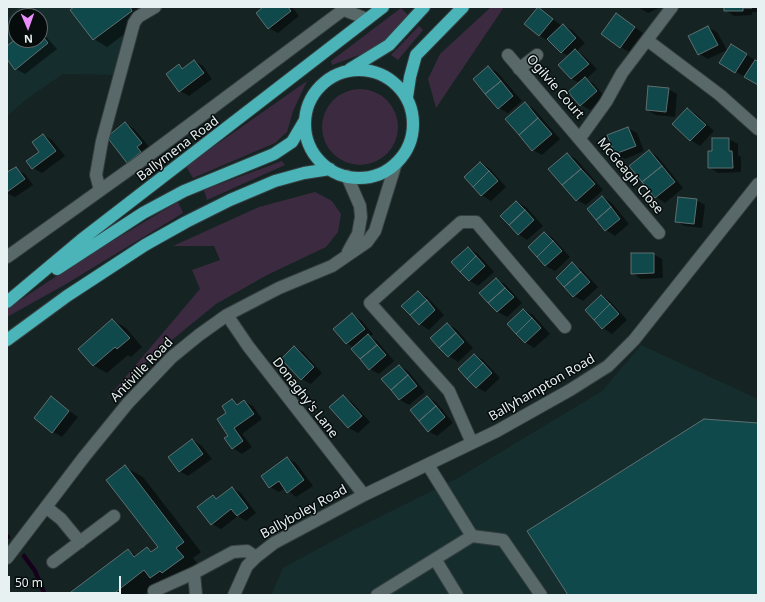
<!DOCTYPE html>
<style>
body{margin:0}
#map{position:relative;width:765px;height:602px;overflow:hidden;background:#152323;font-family:"Noto Sans",sans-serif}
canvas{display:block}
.frame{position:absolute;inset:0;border:8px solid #e8f1f1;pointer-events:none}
.north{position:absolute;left:8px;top:8px;width:40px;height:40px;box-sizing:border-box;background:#060b0b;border:1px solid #606767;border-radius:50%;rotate:178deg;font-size:11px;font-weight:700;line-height:16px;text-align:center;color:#e8f1f1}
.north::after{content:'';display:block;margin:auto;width:14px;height:18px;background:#ea8dfd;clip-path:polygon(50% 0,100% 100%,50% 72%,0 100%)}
.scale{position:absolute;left:8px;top:576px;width:113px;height:18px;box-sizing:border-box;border:2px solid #e8f1f1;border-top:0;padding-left:5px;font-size:12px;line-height:14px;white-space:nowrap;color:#e8f1f1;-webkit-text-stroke:3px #060b0b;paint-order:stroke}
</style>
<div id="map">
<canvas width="765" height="602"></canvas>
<div class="frame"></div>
<div class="north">N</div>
<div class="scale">50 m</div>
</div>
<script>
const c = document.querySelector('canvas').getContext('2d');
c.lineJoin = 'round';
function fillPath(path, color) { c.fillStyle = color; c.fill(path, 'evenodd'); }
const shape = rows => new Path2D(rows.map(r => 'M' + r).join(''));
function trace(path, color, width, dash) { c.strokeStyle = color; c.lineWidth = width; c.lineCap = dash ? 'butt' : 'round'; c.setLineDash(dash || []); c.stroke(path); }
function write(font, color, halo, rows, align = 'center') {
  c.font = font + ' "Noto Sans",sans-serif'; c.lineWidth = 3; c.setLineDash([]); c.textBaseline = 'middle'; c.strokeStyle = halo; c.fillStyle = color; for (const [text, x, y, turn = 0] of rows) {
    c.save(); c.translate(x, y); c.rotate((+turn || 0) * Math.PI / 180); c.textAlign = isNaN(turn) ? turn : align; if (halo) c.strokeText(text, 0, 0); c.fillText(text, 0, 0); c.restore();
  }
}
fillPath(shape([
 [19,7,165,7,138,26,123,75,63,74,28,98,7,116,7,18],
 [16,16,40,16,40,40,16,40],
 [641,345,758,399,758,595,271,595,283,568,349,532,458,478,602,391]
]), '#162d2e');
fillPath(shape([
 [491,7,504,7,436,108,428,79,440,54],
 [401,8,409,16,384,41,367,52,332,65,331,61],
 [419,26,423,30,398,60,391,55],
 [307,81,293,111,287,132,275,143,193,178,186,166],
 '322 127a38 38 0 1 1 76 0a38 38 0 1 1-76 0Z',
 [282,161,285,165,207,200,204,190],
 [315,192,332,201,341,214,338,232,326,247,267,275,216,304,151,357,106,400,200,289,192,270,220,260,214,246,173,246,259,207],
 [178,202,183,213,66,284,7,317,7,309,82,259]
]), '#3c2b40');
fillPath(shape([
 [76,7,136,7,145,19,107,47,94,39],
 [264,7,292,7,299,16,278,33,269,28],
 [638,7,661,7,648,13],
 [725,7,758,7,758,12,752,12,752,15,734,16,725,10],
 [538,8,562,26,563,25,572,30,585,43,577,51,584,56,597,69,586,79,594,84,605,97,590,110,581,105,569,92,580,83,572,79,559,65,569,56,561,52,549,39,548,41,539,35],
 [617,15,643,33,629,52,620,47],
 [708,27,717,32,727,50,708,59,699,54,690,36],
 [40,30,57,49,25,74,16,69,7,58,7,48,40,40],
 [731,45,758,62,758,84,720,63],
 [194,61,203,66,212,79,189,96,180,91,179,66,184,69],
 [488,67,497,72,522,101,508,113,499,108],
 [668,89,677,94,675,117,656,115,647,110],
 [525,104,534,109,560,139,542,155,533,150],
 [687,109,696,114,714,131,700,146,691,140,673,124],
 [125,123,134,129,151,149,137,167,128,162,108,137],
 [628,128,637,133,644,151,625,159,616,154],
 [43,135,52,140,65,156,42,173,33,168,40,152],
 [729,139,738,144,738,155,741,157,741,172,718,173,709,167,713,152],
 [649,151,658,157,683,188,665,203,656,197,630,166],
 [567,154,576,159,603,190,586,205,577,200],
 [480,163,489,168,506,187,491,201,482,195,465,177],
 [16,169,25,174,33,185,15,197,7,193,7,173],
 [602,197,611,202,629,224,615,236,606,230,588,209],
 [696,200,705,205,702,228,685,226,676,221],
 [517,202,526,207,543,226,527,240,518,234],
 [544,233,553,238,570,257,555,271,546,266,529,247],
 [468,248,477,253,494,272,478,286,470,281,453,262],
 [653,254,662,259,663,278,641,279,632,273],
 [572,264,581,269,598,287,583,301,574,296],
 [496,279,505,284,522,303,507,317,498,312,481,293],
 [418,292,427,297,444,315,429,330,420,324],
 [601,296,610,301,627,320,612,334,603,328,586,310],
 [524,310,533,315,550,334,534,348,525,342],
 [352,315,361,320,373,334,370,337,377,341,394,361,379,374,370,369,354,348,347,343],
 [112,320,126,328,142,347,131,357,128,355,107,373,93,365],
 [447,324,456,329,473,348,458,362,449,356,432,338],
 [294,347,303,352,322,373,311,384,302,379],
 [474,355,483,360,500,378,485,392,476,387],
 [399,366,408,371,425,392,409,405,400,400,383,379],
 [343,396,352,402,370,422,358,433,349,428,331,407],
 [427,397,436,402,453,423,437,436,428,431],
 [51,398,78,417,62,437,53,432],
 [232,400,239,405,244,401,253,406,262,419,242,434,252,447,242,454,233,448,228,413],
 [193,440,202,446,212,459,188,476,179,471],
 [287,458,296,463,313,486,296,497,285,488,279,492,270,487],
 [125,467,143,477,201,552,193,558,201,568,159,582,143,595,69,595,128,550,137,556,147,548,153,552,159,547],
 [232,488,241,493,256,513,246,521,238,516,221,529,212,524,213,496,218,499]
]), '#0007');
trace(shape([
 [7,536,8,537],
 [24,556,35,571,45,595]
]), '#17001c', 4.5);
const building = shape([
 [74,7,130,7,132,11,93,40,70,10,74,7],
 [263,7,288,7,291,11,268,29,256,13,263,7],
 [538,7,553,19,539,36,524,24,538,7],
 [724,7,752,7,752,8,743,8,743,11,724,11,724,7],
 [616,13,635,27,620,48,601,34,616,13],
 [563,24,576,38,561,53,547,39,563,24],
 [708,26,718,45,698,55,688,36,708,26],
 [40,33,48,43,15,70,7,59,7,46,16,39,40,40,40,33],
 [731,44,747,54,735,73,719,63,731,44],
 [575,49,589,64,571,79,558,65,575,49],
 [194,60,204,73,179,92,166,74,179,64,182,69,194,60],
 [755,60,758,61,758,85,744,77,755,60],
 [488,66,501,81,485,94,473,79,488,66],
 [585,77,597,91,580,106,568,92,585,77],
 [501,81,513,96,498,109,485,94,501,81],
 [648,86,669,88,666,112,646,110,648,86],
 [525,102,538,118,519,135,505,119,525,102],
 [687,108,706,125,690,141,672,124,687,108],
 [538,118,552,134,532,151,519,135,538,118],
 [125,122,142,143,137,147,141,152,127,163,107,137,125,122],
 [628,127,636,146,615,154,607,135,628,127],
 [43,134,56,151,32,169,26,161,39,152,32,142,43,134],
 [712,138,729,138,729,151,732,151,733,168,708,168,708,151,712,151,712,138],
 [649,150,662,166,642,182,629,166,649,150],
 [567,153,581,169,562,185,548,169,567,153],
 [480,162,489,171,473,187,464,177,480,162],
 [662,166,675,182,655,198,642,182,662,166],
 [16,167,25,179,7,192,7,172,16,167],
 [581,169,595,184,576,201,562,185,581,169],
 [489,171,498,181,481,196,473,187,489,171],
 [602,196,611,207,596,220,587,209,602,196],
 [678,197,697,199,694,224,675,222,678,197],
 [516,201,525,210,509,225,500,216,516,201],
 [611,207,620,219,605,231,596,220,611,207],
 [525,210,534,220,518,235,509,225,525,210],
 [544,232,553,241,537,257,528,247,544,232],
 [553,241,562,251,545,266,537,257,553,241],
 [468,247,476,256,460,272,451,262,468,247],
 [631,253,654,253,654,273,631,274,631,253],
 [476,256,485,266,469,281,460,272,476,256],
 [572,262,581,272,564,287,556,278,572,262],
 [581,272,590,282,573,297,564,287,581,272],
 [496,278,505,288,488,303,479,293,496,278],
 [505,288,514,297,497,312,488,303,505,288],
 [418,291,427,300,410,315,401,306,418,291],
 [601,295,610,304,594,320,585,310,601,295],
 [427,300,435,310,419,325,410,315,427,300],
 [610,304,619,314,602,329,594,320,610,304],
 [523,309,532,318,516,334,507,324,523,309],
 [352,313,365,329,346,344,333,329,352,313],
 [532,318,541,328,525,343,516,334,532,318],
 [112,319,130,338,117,349,115,347,93,366,78,349,112,319],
 [447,323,456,333,439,348,430,338,447,323],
 [456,333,464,342,448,357,439,348,456,333],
 [368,334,377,345,360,359,351,349,368,334],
 [377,345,386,355,369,370,360,359,377,345],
 [294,346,314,367,301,380,281,359,294,346],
 [474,354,483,363,467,379,458,369,474,354],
 [483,363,492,373,476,388,467,379,483,363],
 [399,365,408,375,391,390,381,379,399,365],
 [408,375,417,386,399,400,391,390,408,375],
 [343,395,362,416,348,428,329,407,343,395],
 [51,396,69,411,52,433,34,418,51,396],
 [427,396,436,406,419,421,410,410,427,396],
 [232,399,237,405,244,400,254,414,234,428,243,441,232,449,224,438,228,436,217,419,226,413,222,406,232,399],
 [436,406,445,417,428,432,419,421,436,406],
 [704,419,758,423,758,595,568,595,527,531,704,419],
 [192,439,203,454,179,472,168,457,192,439],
 [287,457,304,480,287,493,279,481,269,488,261,476,287,457],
 [125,465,184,542,176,548,184,557,162,573,160,571,150,578,144,570,112,595,67,595,128,549,134,557,147,547,151,552,158,547,106,480,125,465],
 [232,487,248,508,237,516,231,509,211,525,197,507,213,495,216,499,232,487]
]);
fillPath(building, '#0f494b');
trace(building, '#5f6f70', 1);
const minor = shape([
 [344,10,367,19],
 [647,40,720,95,758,129],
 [508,55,659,233],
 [519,69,537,55],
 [580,138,606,102,622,73,672,7],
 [347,176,360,206,361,217,358,234,348,252],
 [100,190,96,175,102,141,134,23,138,17,155,7],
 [7,257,137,164,347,7],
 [227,315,248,346,364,495],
 [472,443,449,391,370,303,461,222,476,222,565,327],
 [428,465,472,536],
 [46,507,61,519,80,542],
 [7,558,84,457,128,403,172,357,199,335,227,315,279,288,332,266,367,242,375,231,396,163],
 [435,559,457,595],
 [53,562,114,516],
 [194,573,196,595],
 [154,591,194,573,233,552,247,551,256,557],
 [234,595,247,566,256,557,274,543,364,495,497,431,570,390,608,366,634,340,758,184],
 [377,595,472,536,503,540,541,595]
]);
const highway = shape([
 [350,69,389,45,424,7],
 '305 124a54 54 0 1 1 108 0a54 54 0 1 1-108 0Z',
 [407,97,410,77,416,55,463,7],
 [57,269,143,213,184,191,274,154,292,142,305,120],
 [7,302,81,240,383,7],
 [7,340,67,296,145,245,186,222,230,200,275,181,304,173,330,169]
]);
trace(minor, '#353e3f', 14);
trace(highway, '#353e3f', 14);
trace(minor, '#59696a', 12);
trace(highway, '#4bb4b8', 12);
write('13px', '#e8f1f1', '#060b0b', [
 ["Ogilvie Court",555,87,49],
 ["Ballymena Road",178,149,-37],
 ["McGeagh Close",630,176,50],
 ["Antiville Road",142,370,-46],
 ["Ballyhampton Road",542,388,-30],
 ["Donaghy's Lane",305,398,52],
 ["Ballyboley Road",304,512,-29]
]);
</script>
